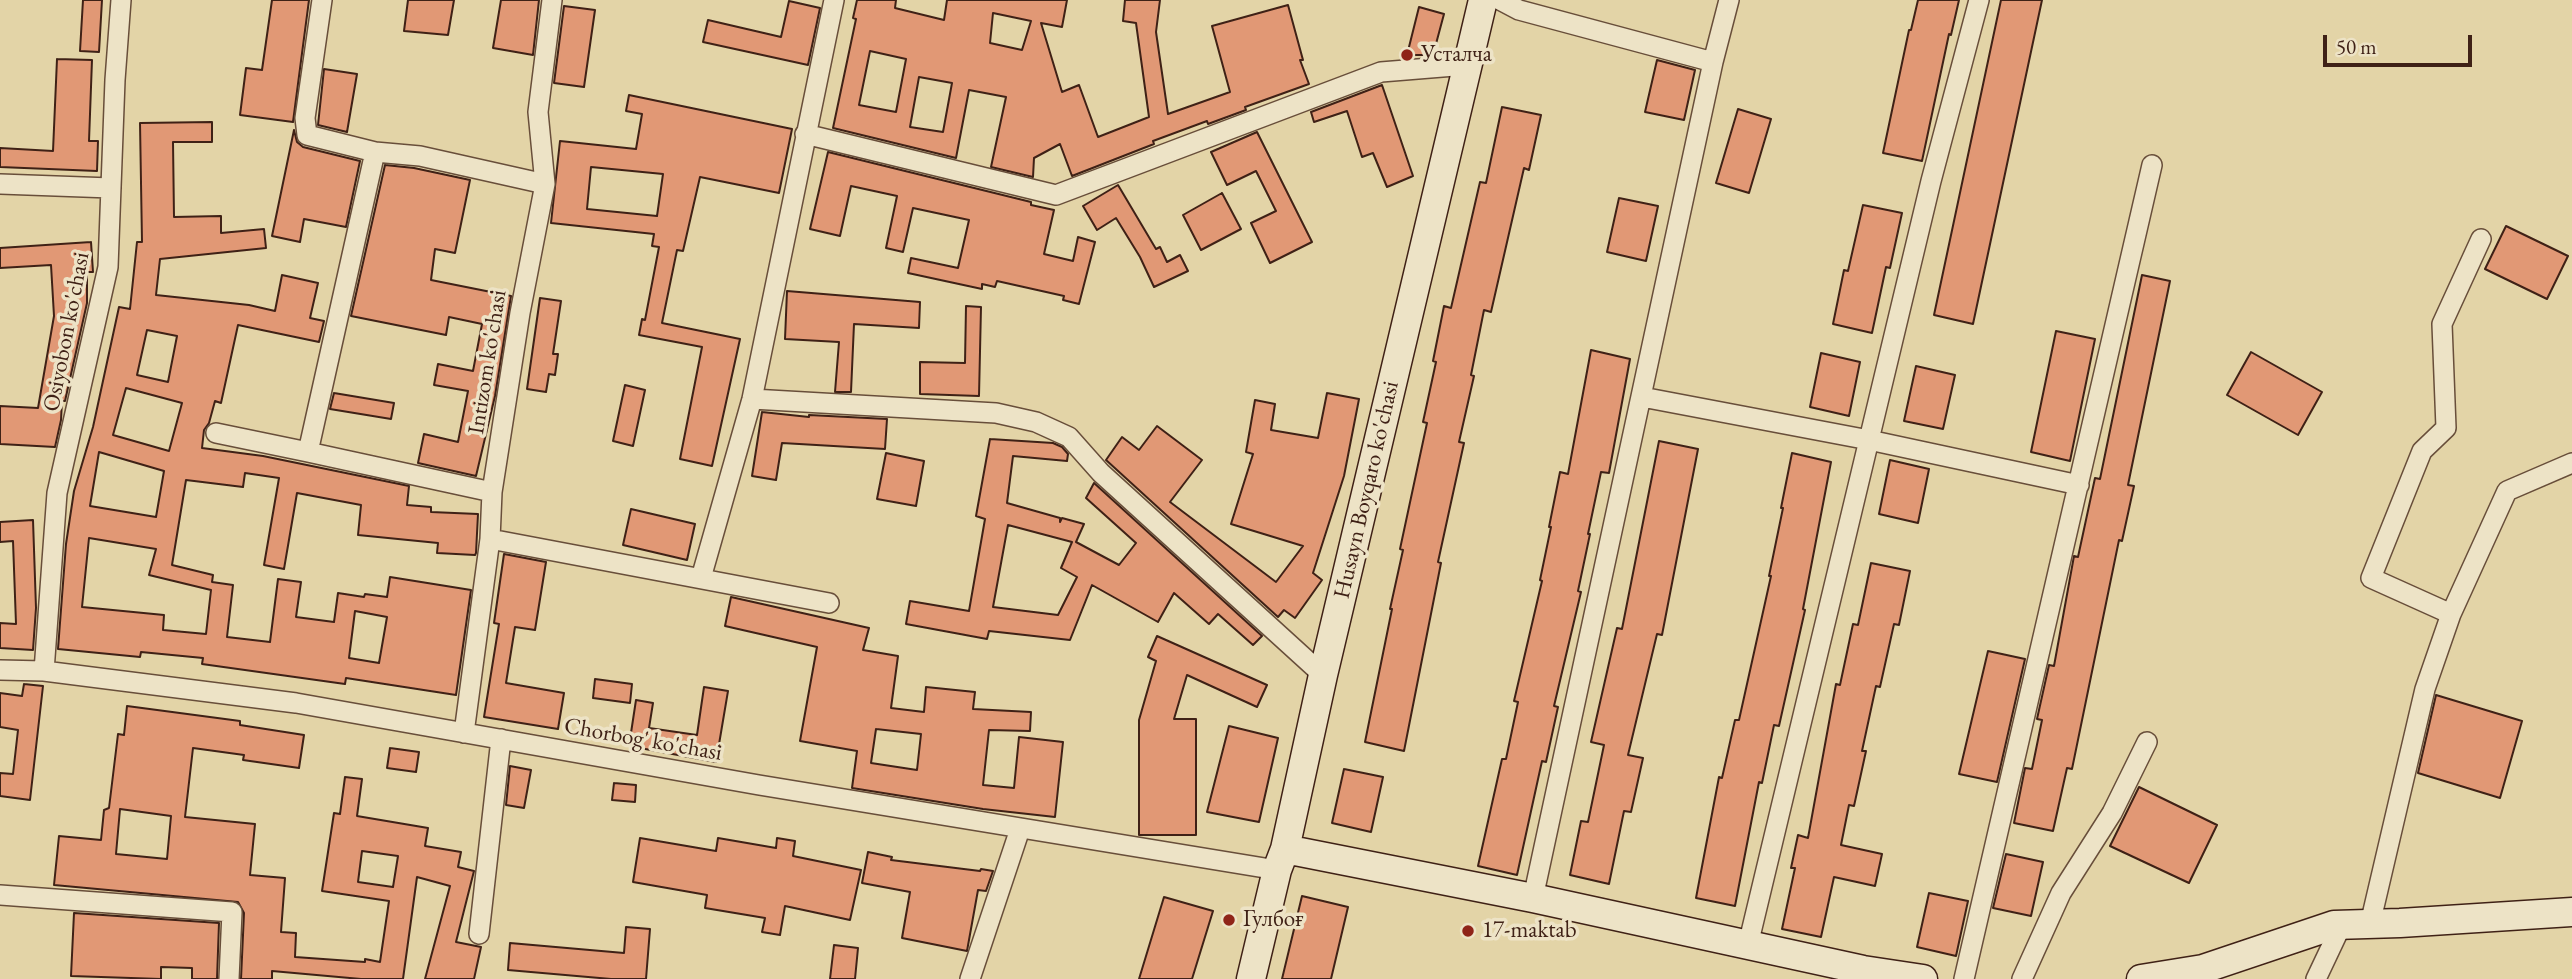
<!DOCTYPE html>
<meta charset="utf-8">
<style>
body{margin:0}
#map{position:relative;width:2572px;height:979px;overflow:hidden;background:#e3d4a7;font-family:"EB Garamond",serif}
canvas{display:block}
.scale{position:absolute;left:2323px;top:35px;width:149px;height:32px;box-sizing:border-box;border:4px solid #3f2116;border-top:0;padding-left:9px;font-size:21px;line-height:24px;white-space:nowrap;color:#3f2116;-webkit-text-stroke:5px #ede3c6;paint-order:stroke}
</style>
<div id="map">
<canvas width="2572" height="979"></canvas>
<div class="scale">50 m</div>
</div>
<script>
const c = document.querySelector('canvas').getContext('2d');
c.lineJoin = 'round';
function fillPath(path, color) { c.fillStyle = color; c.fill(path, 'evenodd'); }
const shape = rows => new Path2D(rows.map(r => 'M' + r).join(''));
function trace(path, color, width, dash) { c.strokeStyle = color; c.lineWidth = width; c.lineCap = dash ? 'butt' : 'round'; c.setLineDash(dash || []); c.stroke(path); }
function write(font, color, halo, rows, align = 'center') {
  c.font = font + ' "EB Garamond",serif'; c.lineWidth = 7; c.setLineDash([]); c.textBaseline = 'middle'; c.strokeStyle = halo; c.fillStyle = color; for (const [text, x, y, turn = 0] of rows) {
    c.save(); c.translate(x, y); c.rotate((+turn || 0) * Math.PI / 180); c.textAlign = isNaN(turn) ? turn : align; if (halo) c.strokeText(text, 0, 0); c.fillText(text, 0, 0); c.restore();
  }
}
const building = shape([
 [83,0,102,0,99,52,80,51,83,0],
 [272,0,309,0,293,122,240,115,246,68,262,70,272,0],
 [408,0,454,0,448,35,404,31,408,0],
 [501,0,539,0,533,55,493,48,501,0],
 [857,0,896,0,895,8,944,20,947,0,1067,0,1062,27,1041,23,1062,92,1079,85,1098,137,1149,117,1136,23,1123,21,1125,0,1160,0,1156,32,1168,114,1230,92,1212,26,1288,5,1303,60,1300,60,1309,84,1245,107,1246,110,1208,124,1207,121,1153,141,1154,144,1072,176,1060,144,1034,158,1033,177,991,167,1006,97,969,90,956,158,833,128,856,19,853,18,857,0],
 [993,13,1031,21,1022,50,990,43,993,13],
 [870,51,906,59,896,112,859,105,870,51],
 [919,77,952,83,943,132,910,127,919,77],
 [1918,0,1959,0,1951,35,1949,34,1922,161,1883,153,1909,30,1911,30,1918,0],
 [2001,0,2042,0,1973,324,1934,315,2001,0],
 [789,1,820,8,808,65,703,42,708,20,781,37,789,1],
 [564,6,595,10,584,87,554,83,564,6],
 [1419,7,1444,14,1433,55,1407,55,1419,7],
 [57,59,92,60,89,141,98,141,97,171,0,167,0,148,53,151,57,59],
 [1657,60,1695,70,1684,120,1645,112,1657,60],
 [324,69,357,74,347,132,318,125,324,69],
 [1382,85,1413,176,1387,187,1373,153,1362,157,1347,111,1314,122,1311,112,1382,85],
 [629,95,792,129,779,193,700,177,683,251,677,250,662,323,740,339,712,466,680,459,702,347,639,335,642,319,645,320,659,247,652,246,654,234,551,223,560,141,636,149,642,114,626,111,629,95],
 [591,167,663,174,657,216,587,209,591,167],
 [1502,107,1541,115,1529,170,1524,168,1491,312,1484,310,1471,375,1474,376,1459,442,1464,443,1438,562,1441,563,1404,751,1365,742,1392,609,1390,609,1403,550,1400,549,1427,423,1423,422,1436,362,1433,361,1444,306,1451,308,1480,182,1486,183,1502,107],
 [1738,109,1771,119,1749,193,1716,183,1738,109],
 [212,122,212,142,173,142,174,217,221,216,221,233,264,229,266,248,160,259,156,295,249,305,275,311,282,275,318,283,310,318,324,321,319,342,238,325,221,403,215,401,209,423,204,430,202,448,263,456,409,486,407,505,431,507,431,512,478,514,476,553,475,555,437,553,438,543,358,535,361,505,297,493,284,569,264,565,279,478,245,473,243,487,186,480,172,565,213,575,212,582,233,585,227,637,270,642,278,579,301,582,296,617,334,622,338,593,364,597,365,594,387,597,390,577,471,590,456,695,346,678,345,684,202,664,203,658,141,652,140,657,58,649,66,544,74,491,93,427,119,307,130,309,137,242,142,242,140,123,212,122],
 [147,330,177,336,168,382,137,375,147,330],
 [126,388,182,403,169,451,113,435,126,388],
 [99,452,164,471,156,517,90,506,99,452],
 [89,538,156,549,149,575,211,590,206,634,163,630,164,615,82,607,89,538],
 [355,611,387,617,379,663,349,658,355,611],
 [294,130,297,142,303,147,360,161,346,227,304,219,300,242,272,236,294,130],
 [1257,132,1312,242,1270,263,1251,223,1276,211,1256,171,1227,185,1211,152,1257,132],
 [828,152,1031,202,1031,205,1054,210,1044,254,1073,261,1078,237,1095,242,1079,304,1063,300,1064,296,997,281,995,287,982,284,982,289,908,273,911,258,958,268,969,220,913,208,903,252,886,248,897,196,851,186,840,236,810,229,828,152],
 [385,165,414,168,470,180,455,253,435,249,431,280,511,296,495,396,476,476,418,463,424,434,458,442,468,391,434,385,438,364,473,371,482,324,449,317,446,335,351,316,385,165],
 [1118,185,1156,249,1160,247,1167,262,1180,255,1188,271,1154,287,1140,257,1116,218,1097,230,1083,206,1118,185],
 [1222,193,1241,229,1201,250,1183,215,1222,193],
 [1619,198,1658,206,1646,261,1607,252,1619,198],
 [1863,205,1902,213,1890,268,1886,267,1872,333,1833,324,1844,270,1848,271,1863,205],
 [2506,226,2568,256,2547,299,2485,269,2506,226],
 [91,242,93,272,87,272,87,303,65,401,62,401,61,420,55,447,0,444,0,406,38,408,54,316,51,265,0,268,0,248,91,242],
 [2142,275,2170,281,2128,485,2134,486,2122,541,2119,540,2072,769,2067,768,2053,831,2014,823,2025,768,2032,769,2042,720,2037,719,2049,665,2054,666,2074,556,2078,557,2095,478,2100,479,2142,275],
 [787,291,920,302,919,328,854,324,851,392,835,392,839,342,785,339,787,291],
 [540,298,561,301,553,354,558,354,555,375,549,374,546,392,527,389,540,298],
 [966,306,981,307,979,396,920,394,920,362,965,363,966,306],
 [2056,331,2095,339,2070,461,2031,452,2056,331],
 [1591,350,1630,359,1609,473,1601,472,1588,534,1590,534,1578,591,1581,592,1554,706,1558,707,1546,762,1542,761,1517,875,1478,866,1502,759,1506,759,1518,702,1514,701,1542,581,1540,580,1551,527,1549,527,1560,472,1568,474,1591,350],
 [2251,352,2322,392,2298,435,2227,395,2251,352],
 [1821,353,1860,362,1849,416,1810,407,1821,353],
 [1916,366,1955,375,1943,429,1904,421,1916,366],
 [625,385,645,390,633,446,613,441,625,385],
 [334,393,394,403,391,419,330,409,334,393],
 [1327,393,1359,399,1344,476,1313,573,1322,580,1295,618,1284,610,1278,617,1106,460,1122,437,1139,450,1157,426,1202,460,1170,502,1276,582,1303,546,1231,524,1253,454,1246,452,1255,400,1275,404,1271,430,1318,438,1327,393],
 [762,412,809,417,809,415,887,419,885,449,782,443,776,480,752,476,762,412],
 [990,439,1053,443,1062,447,1068,454,1067,461,1013,456,1007,503,1060,518,1060,522,1062,518,1084,524,1076,542,1119,565,1136,543,1086,498,1094,483,1262,636,1253,645,1218,614,1209,624,1174,593,1158,622,1092,585,1070,640,989,631,987,639,906,624,910,601,969,611,985,519,976,516,990,439],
 [1008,525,1072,542,1061,568,1077,577,1058,615,993,607,1008,525],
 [1659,441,1698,449,1662,635,1657,634,1628,755,1643,758,1631,812,1624,811,1609,884,1570,875,1581,821,1588,822,1604,745,1591,742,1617,628,1622,629,1659,441],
 [886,453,924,461,916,506,877,499,886,453],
 [1792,453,1831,462,1803,609,1805,610,1779,726,1774,725,1762,783,1759,782,1735,906,1696,898,1719,777,1722,778,1735,720,1739,720,1771,576,1769,576,1783,508,1781,508,1792,453],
 [1890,460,1929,469,1918,523,1879,514,1890,460],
 [631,509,695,524,687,560,623,545,631,509],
 [33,520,36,608,33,650,0,648,0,623,16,624,13,541,0,542,0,522,33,520],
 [504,554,546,562,535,630,515,627,506,683,564,693,558,729,484,717,499,624,494,623,504,554],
 [1871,563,1910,571,1899,625,1894,624,1880,687,1876,686,1862,751,1866,751,1854,806,1849,805,1841,845,1882,854,1875,886,1834,877,1821,937,1782,929,1795,868,1791,868,1798,835,1808,838,1836,684,1840,685,1853,624,1858,625,1871,563],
 [731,597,869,628,863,650,898,656,891,708,924,712,926,687,975,692,973,709,1031,712,1030,731,989,730,983,785,1014,788,1019,737,1063,742,1055,817,983,809,852,788,857,751,800,741,817,647,725,626,731,597],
 [876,729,921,734,917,770,871,763,876,729],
 [1157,636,1267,685,1257,707,1187,675,1174,719,1196,719,1196,835,1139,835,1139,720,1156,661,1148,657,1157,636],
 [1988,651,2025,659,1997,782,1959,774,1988,651],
 [595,679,632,684,630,703,593,698,595,679],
 [24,684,43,686,30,800,0,796,0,773,13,774,18,730,0,727,0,693,22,696,24,684],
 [704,687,728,691,716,762,629,746,636,700,653,703,649,728,697,735,704,687],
 [2436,695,2522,721,2500,798,2418,773,2436,695],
 [127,706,240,721,240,725,304,735,299,768,243,760,244,755,193,748,185,817,255,824,250,875,285,878,281,932,296,933,295,957,365,962,365,959,380,962,389,901,322,891,334,813,340,814,345,777,362,779,357,816,428,828,425,846,461,852,458,867,474,871,456,942,481,947,474,979,425,979,450,886,417,877,403,979,361,979,272,971,272,979,241,979,244,913,238,902,54,885,59,836,101,840,104,810,109,808,118,734,124,735,127,706],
 [120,809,171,816,167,859,116,854,120,809],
 [362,851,398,856,393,887,358,882,362,851],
 [1229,726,1278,738,1259,822,1207,812,1229,726],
 [390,748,419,752,416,772,387,768,390,748],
 [510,766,531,770,524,808,506,805,510,766],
 [1344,769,1383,777,1371,832,1332,823,1344,769],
 [614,783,636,785,635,802,612,800,614,783],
 [2139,787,2217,825,2189,883,2110,846,2139,787],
 [640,838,716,851,718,838,776,848,777,838,795,841,793,856,861,870,850,920,785,906,780,935,762,932,765,918,705,908,707,895,633,882,640,838],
 [868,852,892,857,891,860,980,871,981,869,993,871,986,891,978,890,967,951,902,938,910,892,862,883,868,852],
 [2006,854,2043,862,2031,916,1993,908,2006,854],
 [1929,893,1968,901,1956,956,1917,947,1929,893],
 [1302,896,1348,907,1331,979,1282,979,1302,896],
 [1164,897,1213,911,1192,979,1139,979,1164,897],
 [74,913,219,923,217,979,192,979,192,968,161,967,161,979,71,976,74,913],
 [626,927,650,929,646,979,611,979,508,970,510,943,624,953,626,927],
 [834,945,858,948,855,979,830,979,834,945]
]);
fillPath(building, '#e19875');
trace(building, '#3f2116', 2);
const street = shape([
 [322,0,305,118,307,135,375,152],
 [1500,0,1519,10,1713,62],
 [805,134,1056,195,1381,72,1467,65],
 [0,184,111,188],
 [1642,397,1869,440,2079,485],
 [752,399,996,413,1036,422,1069,437,1101,473,1323,675],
 [216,433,308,452],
 [492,492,308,452,375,152,420,156,545,184],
 [490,539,829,603],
 [701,578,752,399,834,0],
 [2451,614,2371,578,2422,451,2446,428,2442,324,2481,239],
 [0,670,44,671,296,703,759,785,1277,870],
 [44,671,57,493,108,267,115,80,121,0],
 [464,733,490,539,492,492,520,313,545,184,538,112,552,0],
 [0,895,232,912,229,979],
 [1533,898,1713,62,1729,0],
 [2370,924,2425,689,2451,614,2507,491,2572,463],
 [479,934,501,739],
 [1748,945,1931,181,1979,0],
 [970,979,1020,829],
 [1964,979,2152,165],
 [2022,979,2061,893,2112,813,2147,742],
 [2316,979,2342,924]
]);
const secondary = shape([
 [1285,849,1533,898,1863,970,1923,979],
 [1251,979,1277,870,1285,849,1323,675,1483,0],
 [2141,979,2203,969,2334,925,2400,923,2572,912]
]);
trace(street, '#684e3a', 22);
trace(secondary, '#3f2116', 31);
trace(street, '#ede3c6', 19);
trace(secondary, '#ede3c6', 28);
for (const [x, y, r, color] of [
 [1407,55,7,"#8f2418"],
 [1229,920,7,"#8f2418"],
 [1468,931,7,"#8f2418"]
]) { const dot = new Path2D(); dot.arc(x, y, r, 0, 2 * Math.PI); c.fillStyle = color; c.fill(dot); trace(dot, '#ede3c6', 2.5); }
write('23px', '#3f2116', '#ede3c6', [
 ["Усталча",1421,55],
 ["Гулбоғ",1243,920],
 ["17-maktab",1482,931]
], 'left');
write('23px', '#3f2116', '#ede3c6', [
 ["Osiyobon ko'chasi",67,332,-79],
 ["Intizom ko'chasi",488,362,-81],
 ["Husayn Boyqaro ko'chasi",1367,490,-77],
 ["Сhorbog' ko'chasi",643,740,10]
]);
</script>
